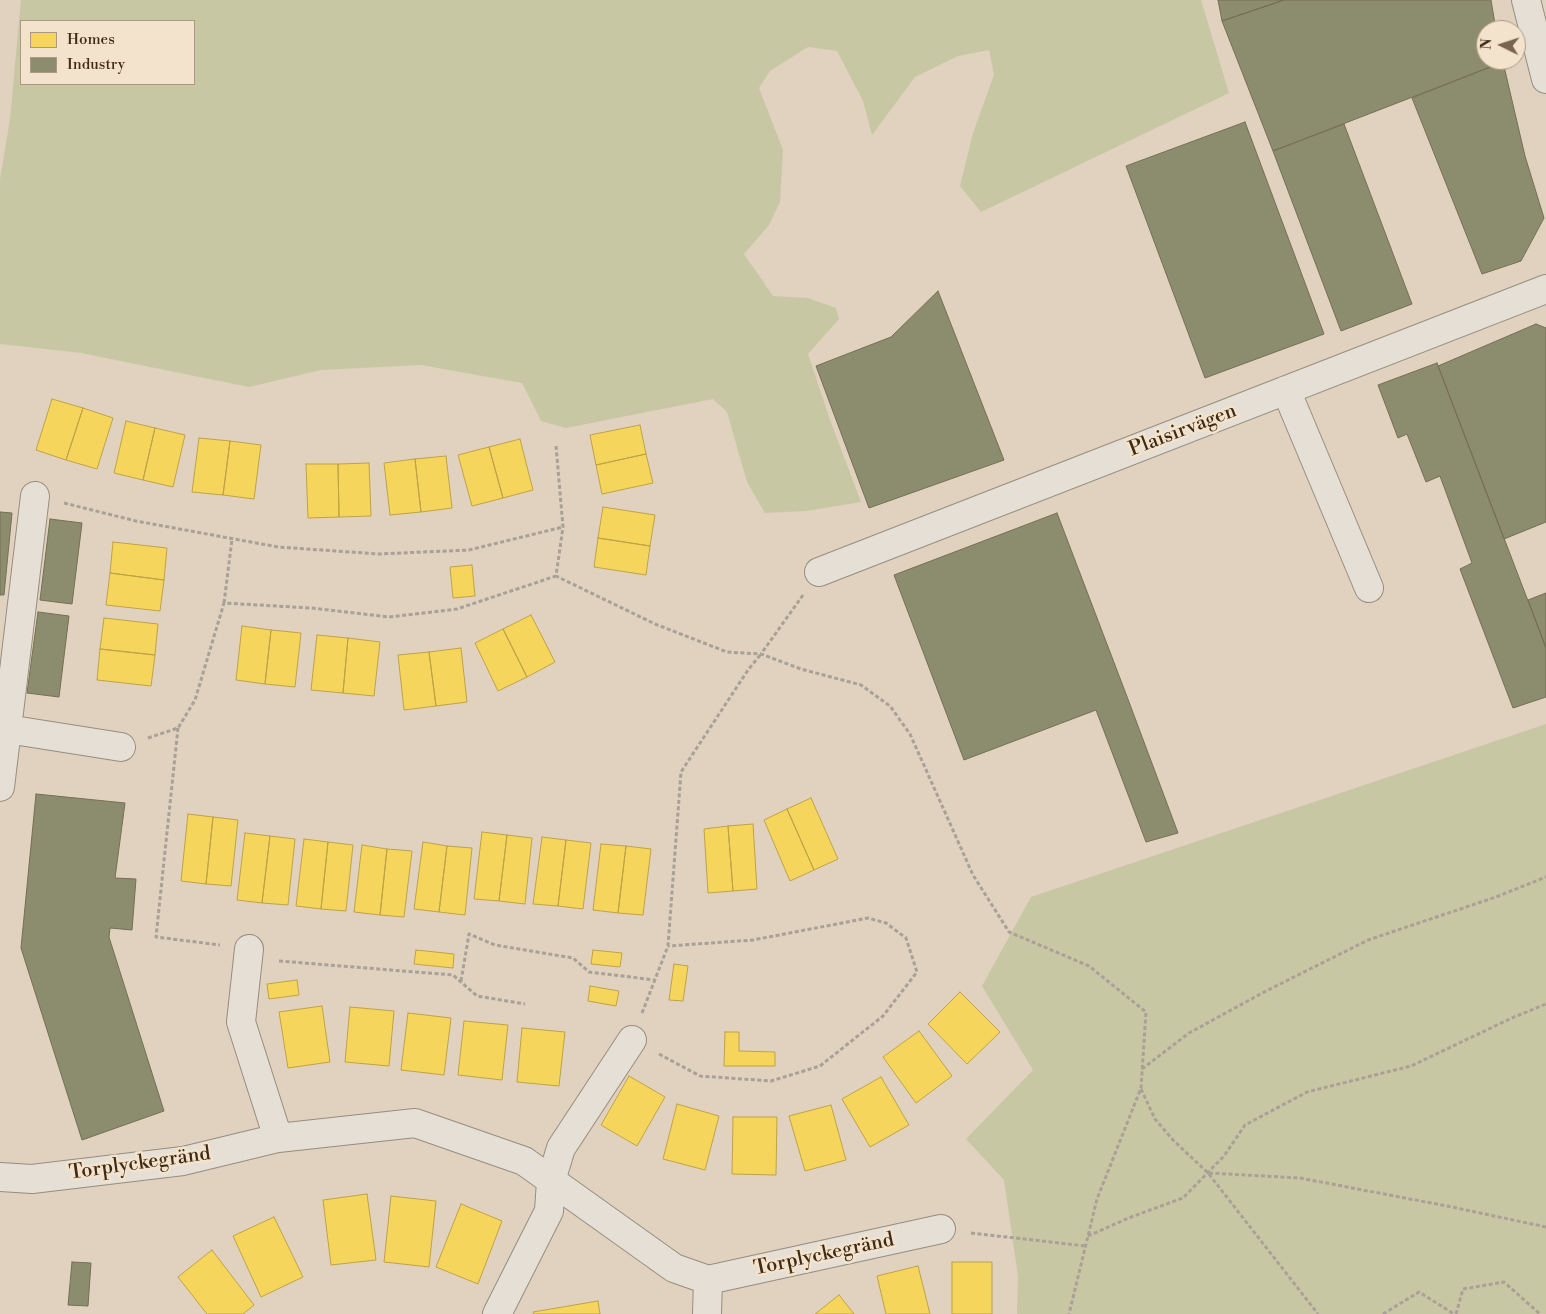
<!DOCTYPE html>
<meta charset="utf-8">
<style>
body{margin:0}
#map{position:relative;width:1546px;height:1314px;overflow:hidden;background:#e0d2be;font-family:"Libre Bodoni",serif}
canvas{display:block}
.legend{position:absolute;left:20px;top:20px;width:175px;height:65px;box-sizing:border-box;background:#f3e3cc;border:1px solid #ab9984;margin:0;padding:6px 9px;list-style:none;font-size:15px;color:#3e2a17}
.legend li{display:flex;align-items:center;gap:10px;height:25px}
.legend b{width:25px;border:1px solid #ab9984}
.north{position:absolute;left:1476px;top:20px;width:50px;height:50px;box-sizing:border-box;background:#f3e3cc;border:1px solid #ab9984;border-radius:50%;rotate:274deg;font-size:14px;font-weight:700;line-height:20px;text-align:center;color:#3e2a17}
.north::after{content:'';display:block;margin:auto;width:18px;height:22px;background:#776551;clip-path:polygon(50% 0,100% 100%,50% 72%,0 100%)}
</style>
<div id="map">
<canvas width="1546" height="1314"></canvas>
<ul class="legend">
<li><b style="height:14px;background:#f6d55c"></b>Homes</li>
<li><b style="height:14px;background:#8c8c6e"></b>Industry</li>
</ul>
<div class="north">N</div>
</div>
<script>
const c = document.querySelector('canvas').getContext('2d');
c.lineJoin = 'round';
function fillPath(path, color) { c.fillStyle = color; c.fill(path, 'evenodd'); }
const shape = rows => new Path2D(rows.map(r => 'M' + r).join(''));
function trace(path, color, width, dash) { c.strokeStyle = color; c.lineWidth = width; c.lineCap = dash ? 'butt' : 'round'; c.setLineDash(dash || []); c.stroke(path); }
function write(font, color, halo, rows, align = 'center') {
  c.font = font + ' "Libre Bodoni",serif'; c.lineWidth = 5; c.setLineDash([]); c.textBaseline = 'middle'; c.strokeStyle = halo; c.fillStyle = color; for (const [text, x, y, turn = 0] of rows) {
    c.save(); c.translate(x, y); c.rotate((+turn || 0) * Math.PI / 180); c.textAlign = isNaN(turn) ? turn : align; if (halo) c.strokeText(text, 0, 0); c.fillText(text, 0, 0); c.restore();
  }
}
fillPath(shape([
 [21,0,1201,0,1229,93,981,212,960,186,973,133,994,75,989,50,958,56,915,77,872,135,863,101,837,51,808,47,770,71,759,88,783,150,780,202,769,225,744,254,773,296,808,298,836,308,839,319,808,354,830,420,861,502,806,511,765,513,747,482,727,412,713,399,566,428,541,421,522,383,421,365,321,370,249,387,81,353,0,344,0,179,10,119],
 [194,21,194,84,21,84,21,21],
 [1546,724,1546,1314,1017,1314,1018,1276,1004,1180,966,1139,1033,1070,982,986,1031,897]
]), '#c8c7a4');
const homes = shape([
 [52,399,83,408,66,460,36,450,52,399],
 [83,408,113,418,97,469,66,460,83,408],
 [126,421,155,428,143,480,114,473,126,421],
 [640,425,646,454,596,465,590,435,640,425],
 [155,428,185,435,173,487,143,480,155,428],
 [199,438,230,441,223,495,192,492,199,438],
 [520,439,533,490,503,498,489,447,520,439],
 [230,441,261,445,254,499,223,495,230,441],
 [489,447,503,498,472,506,458,455,489,447],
 [646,454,653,483,602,494,596,465,646,454],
 [446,456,452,508,421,512,415,459,446,456],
 [415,459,421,512,390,515,384,463,415,459],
 [369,463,371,516,339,517,338,464,369,463],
 [306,464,338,464,339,517,308,518,306,464],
 [603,507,655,515,650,546,598,538,603,507],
 [598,538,650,546,646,575,594,567,598,538],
 [113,542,167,548,164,580,110,573,113,542],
 [472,565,475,596,453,598,450,567,472,565],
 [110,573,164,580,160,611,106,605,110,573],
 [531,615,555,662,527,677,503,629,531,615],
 [104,618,158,624,155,655,100,649,104,618],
 [242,626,271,630,265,684,236,680,242,626],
 [503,629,527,677,498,691,475,643,503,629],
 [271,630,301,633,295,687,265,684,271,630],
 [317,635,348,638,343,693,311,690,317,635],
 [348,638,380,642,374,696,343,693,348,638],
 [461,648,467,702,436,706,429,652,461,648],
 [100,649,155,655,151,686,97,680,100,649],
 [429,652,436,706,404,710,398,655,429,652],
 [811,798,838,859,814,870,787,809,811,798],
 [787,809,814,870,790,881,764,820,787,809],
 [188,814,213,817,206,884,181,881,188,814],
 [213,817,238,820,231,886,206,884,213,817],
 [753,824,757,889,733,891,728,826,753,824],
 [728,826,733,891,708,893,704,829,728,826],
 [482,832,507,835,499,901,474,899,482,832],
 [245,833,270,836,262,903,237,900,245,833],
 [507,835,532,838,525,904,499,901,507,835],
 [270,836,295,839,288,905,262,903,270,836],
 [542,837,566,840,558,906,533,904,542,837],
 [304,839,328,842,321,909,296,906,304,839],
 [566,840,591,843,583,909,558,906,566,840],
 [328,842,353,845,346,911,321,909,328,842],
 [423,842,447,846,439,912,414,909,423,842],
 [601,844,626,846,618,913,593,910,601,844],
 [362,845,387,849,380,915,354,912,362,845],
 [447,846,472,848,465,915,439,912,447,846],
 [626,846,651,849,643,915,618,913,626,846],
 [387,849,412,851,404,917,380,915,387,849],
 [416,950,454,954,453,968,414,964,416,950],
 [593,950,622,953,620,967,591,964,593,950],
 [674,964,688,966,683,1001,669,1000,674,964],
 [297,980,299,995,269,999,267,984,297,980],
 [590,986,619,991,616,1006,588,1001,590,986],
 [960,992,1000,1032,967,1064,928,1024,960,992],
 [322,1006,330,1062,288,1068,279,1012,322,1006],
 [350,1007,394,1011,389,1066,345,1062,350,1007],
 [408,1013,451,1018,444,1075,401,1070,408,1013],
 [464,1021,508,1025,502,1080,458,1075,464,1021],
 [522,1028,565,1032,559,1086,517,1082,522,1028],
 [919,1031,952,1076,916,1103,883,1057,919,1031],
 [725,1032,739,1032,739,1051,775,1052,775,1066,724,1066,725,1032],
 [629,1076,665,1097,637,1146,601,1125,629,1076],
 [881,1077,909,1125,870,1147,842,1099,881,1077],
 [677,1104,719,1116,705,1170,663,1159,677,1104],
 [831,1105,846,1160,805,1171,789,1116,831,1105],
 [733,1117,777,1117,776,1175,732,1174,733,1117],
 [367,1194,376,1260,331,1265,323,1200,367,1194],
 [391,1196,436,1201,429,1267,384,1262,391,1196],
 [461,1204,502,1221,478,1284,436,1267,461,1204],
 [274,1217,303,1277,261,1297,233,1236,274,1217],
 [212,1250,254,1305,243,1314,207,1314,178,1277,212,1250],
 [952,1262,992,1262,992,1314,952,1314,952,1262],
 [918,1266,930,1314,886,1314,877,1276,918,1266],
 [839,1295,854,1314,815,1314,839,1295],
 [598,1301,600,1314,534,1314,533,1312,598,1301]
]);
fillPath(homes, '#f6d55c');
trace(homes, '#bfa247', 1);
const industry = shape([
 [1218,0,1284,0,1222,21,1218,0],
 [1284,0,1491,0,1496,30,1486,30,1486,60,1502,60,1503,62,1273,151,1222,21,1284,0],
 [1503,62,1525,156,1544,218,1521,261,1482,274,1412,98,1503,62],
 [1245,122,1324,334,1205,378,1126,166,1245,122],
 [1344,124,1412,304,1341,331,1273,151,1344,124],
 [938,291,1004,460,869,508,816,366,891,337,938,291],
 [1536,324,1546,328,1546,522,1504,539,1438,366,1536,324],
 [1437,363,1546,648,1546,697,1513,708,1460,569,1472,563,1440,476,1426,482,1407,434,1398,438,1378,385,1437,363],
 [0,512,12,513,4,595,0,595,0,512],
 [1057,513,1126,694,1178,833,1146,842,1096,710,964,760,894,575,1057,513],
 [50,519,82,523,72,604,40,600,50,519],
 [1546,593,1546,648,1528,600,1546,593],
 [38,612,69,616,59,697,27,693,38,612],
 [36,794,125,803,115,878,136,879,132,930,110,928,109,937,164,1111,82,1140,21,948,36,794],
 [72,1262,91,1263,88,1306,68,1305,72,1262]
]);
fillPath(industry, '#8c8c6e');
trace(industry, '#756f54', 1);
const minor = shape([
 [1526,0,1546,79],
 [1286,390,1369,588],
 [819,572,1546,289],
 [7,729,121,747],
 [0,787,35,496],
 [278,1138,415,1123,524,1161,674,1268,708,1280,941,1229],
 [0,1177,32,1179,183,1161,278,1138,241,1022,249,949],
 [497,1314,549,1211,551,1181,561,1148,632,1040],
 [707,1314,708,1280]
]);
trace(minor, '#978d7f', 30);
trace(shape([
 [556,446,563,527,556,576,655,624,727,652,761,654],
 [64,503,136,521,278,547,379,554,469,550,563,527],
 [803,595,761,654,801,669,861,685,890,706,910,734,973,875,1009,932,1089,966,1146,1012,1141,1088,1097,1199,1069,1314],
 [224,603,232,539],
 [178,728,156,937,220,945],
 [148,738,178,728,195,700,224,603,311,608,389,617,457,609,556,576],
 [279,961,453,975,477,996,525,1004],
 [461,981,469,934,495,945,573,958,589,972,655,980],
 [642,1013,668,946,681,772,748,670,761,654],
 [659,1054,700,1076,771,1081,820,1066,883,1016,917,972,906,938,886,923,868,918,753,940,668,946],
 [1142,1069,1189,1033,1266,991,1368,940,1496,897,1546,877],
 [1141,1089,1155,1119,1173,1140,1208,1173,1318,1314],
 [1209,1173,1300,1178,1452,1207,1546,1227],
 [971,1233,1086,1246],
 [1088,1236,1131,1217,1183,1198,1224,1156,1245,1125,1307,1092,1411,1066,1514,1017,1546,1004],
 [1383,1314,1419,1292,1454,1314],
 [1456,1314,1463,1289,1504,1282,1540,1314]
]), '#a8a198', 3, [4, 2.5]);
trace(minor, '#e5dfd5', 28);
write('20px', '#3e2a17', '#f3e3cc', [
 ["Plaisirvägen",1183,431,-21],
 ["Torplyckegränd",140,1164,-8],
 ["Torplyckegränd",824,1255,-12]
]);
</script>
